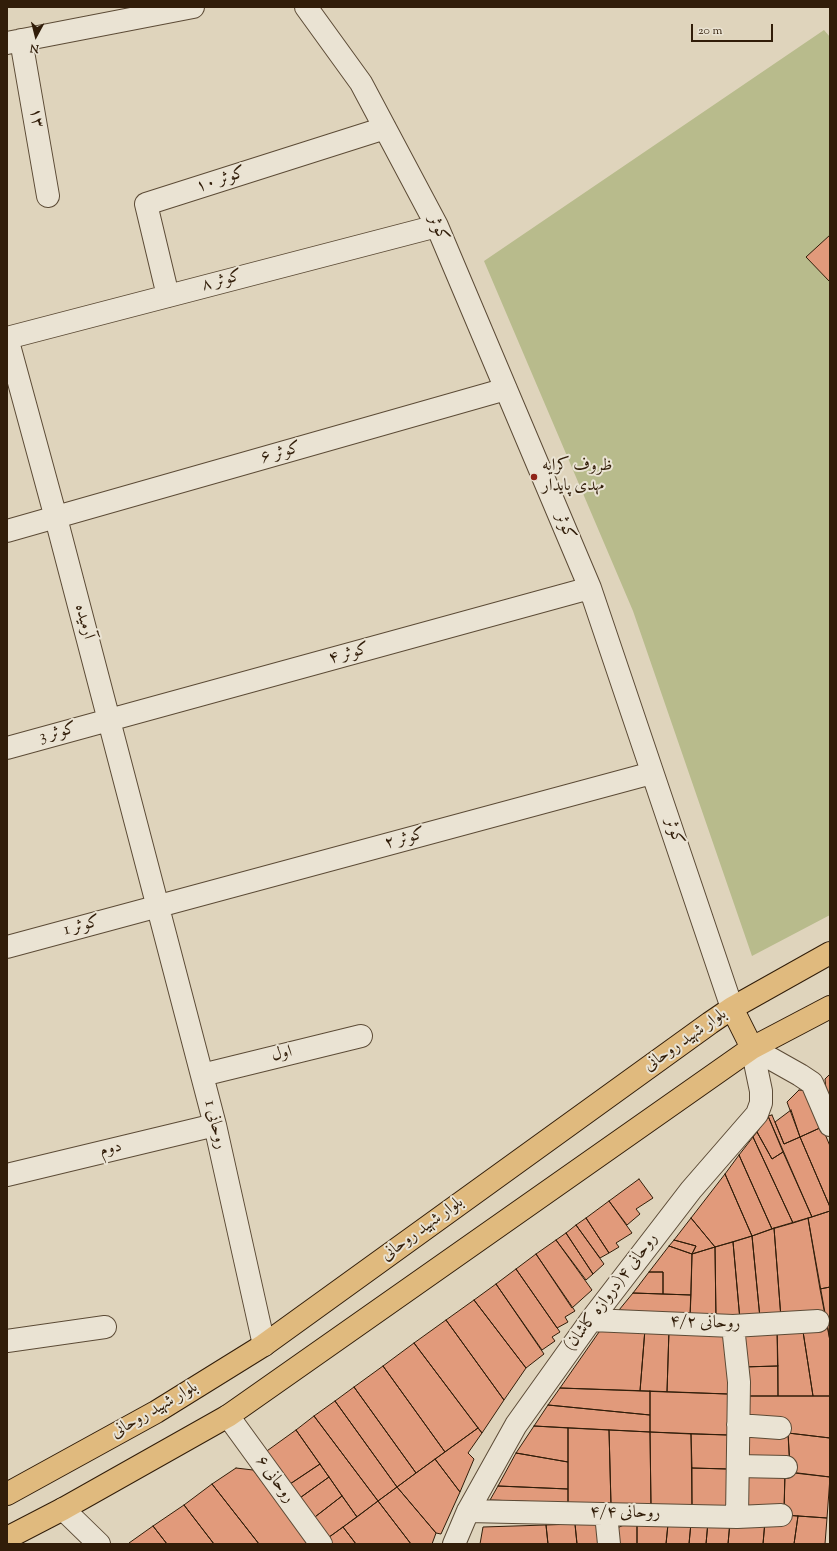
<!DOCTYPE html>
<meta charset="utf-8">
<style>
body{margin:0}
#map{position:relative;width:837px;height:1551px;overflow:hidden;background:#dfd4bc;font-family:"Sorts Mill Goudy",serif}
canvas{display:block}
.frame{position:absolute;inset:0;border:8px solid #311d09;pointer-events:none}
.north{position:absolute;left:16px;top:16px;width:40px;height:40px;-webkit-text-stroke:3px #eae3d3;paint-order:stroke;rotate:187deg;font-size:11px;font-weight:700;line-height:16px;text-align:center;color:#311d09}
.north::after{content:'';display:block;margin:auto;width:14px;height:18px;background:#311d09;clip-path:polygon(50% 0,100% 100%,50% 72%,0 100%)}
.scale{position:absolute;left:691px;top:24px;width:82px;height:18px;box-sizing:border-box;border:2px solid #311d09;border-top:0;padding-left:5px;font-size:12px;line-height:14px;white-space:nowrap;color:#311d09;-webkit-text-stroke:3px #eae3d3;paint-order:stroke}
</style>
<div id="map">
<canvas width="837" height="1551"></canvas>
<div class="frame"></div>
<div class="north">N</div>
<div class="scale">20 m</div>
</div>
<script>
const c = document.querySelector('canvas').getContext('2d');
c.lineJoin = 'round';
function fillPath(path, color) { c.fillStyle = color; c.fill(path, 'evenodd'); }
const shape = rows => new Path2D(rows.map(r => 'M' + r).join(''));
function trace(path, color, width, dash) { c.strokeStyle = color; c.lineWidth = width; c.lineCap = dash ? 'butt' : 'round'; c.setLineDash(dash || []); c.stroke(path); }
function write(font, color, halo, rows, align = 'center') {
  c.font = font + ' "Sorts Mill Goudy",Amiri,serif'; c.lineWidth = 4; c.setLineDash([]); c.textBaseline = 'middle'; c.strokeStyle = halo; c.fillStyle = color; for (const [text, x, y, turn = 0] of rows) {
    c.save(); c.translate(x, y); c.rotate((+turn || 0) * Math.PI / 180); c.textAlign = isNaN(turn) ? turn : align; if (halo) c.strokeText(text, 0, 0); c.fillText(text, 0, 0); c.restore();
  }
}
fillPath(shape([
 [824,30,830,37,830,915,752,956,633,611,484,261]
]), '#b8bb8c');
const building = shape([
 [830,235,830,282,806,257,830,235],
 [830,1074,830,1102,826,1090,825,1079,830,1074],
 [799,1090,808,1091,822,1127,800,1137,787,1102,799,1090],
 [791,1110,800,1137,784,1144,775,1122,791,1110],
 [772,1115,784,1144,800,1137,830,1207,830,1211,812,1217,768,1116,772,1115],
 [768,1116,783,1152,772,1159,757,1132,768,1116],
 [822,1127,830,1146,830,1207,800,1137,822,1127],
 [757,1132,772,1159,783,1152,812,1217,793,1223,753,1137,757,1132],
 [753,1137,793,1223,772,1229,739,1155,753,1137],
 [739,1155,772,1229,752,1236,725,1174,739,1155],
 [725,1174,752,1236,715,1247,691,1218,725,1174],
 [639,1179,653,1198,636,1209,640,1214,627,1225,609,1201,639,1179],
 [609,1201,632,1233,616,1243,619,1247,609,1253,586,1218,609,1201],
 [830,1211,830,1287,820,1289,808,1218,830,1211],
 [586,1218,609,1253,600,1258,576,1225,586,1218],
 [691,1218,715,1247,692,1254,696,1246,674,1240,691,1218],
 [808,1218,825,1313,781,1318,774,1228,808,1218],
 [576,1225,604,1264,593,1274,566,1233,576,1225],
 [774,1228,781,1318,760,1318,752,1236,774,1228],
 [566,1233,593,1274,586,1280,556,1240,566,1233],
 [752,1236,760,1318,740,1320,733,1242,752,1236],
 [556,1240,592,1290,572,1308,536,1254,556,1240],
 [674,1240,696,1246,692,1254,669,1246,674,1240],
 [733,1242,740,1320,716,1320,715,1247,733,1242],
 [669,1246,692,1254,691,1295,663,1294,663,1272,649,1272,669,1246],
 [715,1247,716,1320,690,1317,692,1254,715,1247],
 [536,1254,575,1311,565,1317,568,1322,557,1328,516,1269,536,1254],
 [516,1269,560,1332,552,1337,555,1341,542,1350,496,1284,516,1269],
 [649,1272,663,1272,663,1294,633,1293,649,1272],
 [496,1284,544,1354,526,1368,474,1300,496,1284],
 [830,1287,830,1341,820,1289,830,1287],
 [633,1293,691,1295,690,1317,619,1310,633,1293],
 [474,1300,526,1368,504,1400,446,1320,474,1300],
 [446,1320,504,1400,482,1433,414,1343,446,1320],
 [827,1322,830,1341,830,1396,813,1396,802,1325,827,1322],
 [802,1325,813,1396,778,1396,777,1327,802,1325],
 [606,1326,645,1329,640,1391,560,1388,599,1332,606,1326],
 [777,1327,778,1366,742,1367,740,1330,777,1327],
 [645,1329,669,1330,667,1392,640,1391,645,1329],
 [669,1330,720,1333,728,1340,728,1394,667,1392,669,1330],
 [414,1343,478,1428,445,1452,383,1366,414,1343],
 [383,1366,445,1452,416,1473,354,1387,383,1366],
 [778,1366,778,1396,743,1396,742,1367,778,1366],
 [354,1387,416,1473,397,1487,335,1401,354,1387],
 [560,1388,650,1391,650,1415,548,1405,560,1388],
 [650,1391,728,1394,728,1435,650,1432,650,1391],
 [743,1396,830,1396,830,1438,788,1433,744,1422,743,1396],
 [335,1401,397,1487,378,1501,314,1416,335,1401],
 [548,1405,650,1415,650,1432,534,1426,548,1405],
 [314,1416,378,1501,357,1517,296,1430,314,1416],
 [534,1426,568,1428,568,1462,516,1453,534,1426],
 [478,1428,482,1433,468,1453,474,1459,460,1492,435,1459,478,1428],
 [568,1428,609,1430,611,1505,568,1503,568,1428],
 [296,1430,320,1464,287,1486,264,1453,296,1430],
 [609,1430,650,1432,651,1507,611,1505,609,1430],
 [744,1431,788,1433,790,1465,743,1462,744,1431],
 [650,1432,691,1434,692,1509,651,1507,650,1432],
 [788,1433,830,1438,830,1477,790,1472,788,1433],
 [691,1434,728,1435,728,1469,692,1468,691,1434],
 [516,1453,568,1462,568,1489,498,1486,516,1453],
 [435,1459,460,1492,441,1534,436,1533,397,1487,435,1459],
 [320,1464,329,1477,297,1500,287,1486,320,1464],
 [236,1468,253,1470,310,1544,259,1544,212,1484,236,1468],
 [692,1468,728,1469,728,1511,692,1509,692,1468],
 [744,1470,785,1472,784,1510,743,1507,744,1470],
 [785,1472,830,1477,827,1518,784,1515,785,1472],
 [329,1477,342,1496,311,1520,297,1500,329,1477],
 [212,1484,259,1544,214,1544,184,1505,212,1484],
 [498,1486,568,1489,568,1503,490,1500,498,1486],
 [397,1487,436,1533,432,1544,411,1544,378,1501,397,1487],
 [342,1496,357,1517,325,1540,311,1520,342,1496],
 [378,1501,411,1544,356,1544,343,1527,378,1501],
 [184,1505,214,1544,167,1544,153,1526,184,1505],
 [784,1515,798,1516,794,1544,763,1544,765,1521,784,1515],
 [798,1516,827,1518,825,1544,794,1544,798,1516],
 [765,1521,763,1544,728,1544,730,1522,765,1521],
 [708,1522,706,1544,689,1544,691,1523,708,1522],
 [708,1522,730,1522,728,1544,706,1544,708,1522],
 [602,1523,603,1544,577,1544,575,1524,602,1523],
 [691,1523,689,1544,666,1544,668,1524,691,1523],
 [575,1524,577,1544,548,1544,546,1525,575,1524],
 [626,1524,637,1524,637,1544,613,1544,613,1530,626,1524],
 [637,1524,668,1524,666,1544,637,1544,637,1524],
 [546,1525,548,1544,480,1544,483,1527,546,1525],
 [153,1526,167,1544,129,1544,129,1543,153,1526],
 [343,1527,356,1544,328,1544,325,1540,343,1527]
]);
fillPath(building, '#e19a7b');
trace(building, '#311d09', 1);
const minor = shape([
 [306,7,361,83,437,226,590,588,732,1008],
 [21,40,48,196],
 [7,43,193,7],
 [168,296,146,204,385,128],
 [7,338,56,518,215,1125,264,1345],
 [7,338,437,226],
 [7,531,506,389],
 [7,748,590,588],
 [7,947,652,773],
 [752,1048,800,1075,812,1083,830,1125],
 [202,1075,361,1036],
 [7,1175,215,1125],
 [591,1320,733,1326,818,1321],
 [733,1326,739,1382,737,1517],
 [7,1341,105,1327],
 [228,1416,321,1544],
 [738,1425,780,1428],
 [738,1466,786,1467],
 [63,1509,99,1544],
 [468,1511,737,1517,781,1515],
 [606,1514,609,1544],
 [454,1544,468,1511,516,1425,591,1320,691,1190,757,1114,761,1103,761,1091,752,1048]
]);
const major = shape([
 [732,1008,752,1048],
 [7,1494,156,1412,264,1345,710,1023,732,1008,830,953],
 [7,1538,63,1509,228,1416,752,1048,830,1007]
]);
trace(minor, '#5c4b36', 24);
trace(major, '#311d09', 24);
trace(minor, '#eae3d3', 22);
trace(major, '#e0ba7e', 22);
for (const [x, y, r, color] of [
 [534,477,4,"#8f2418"]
]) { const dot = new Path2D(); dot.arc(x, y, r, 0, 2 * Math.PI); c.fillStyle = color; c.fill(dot); trace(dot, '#eae3d3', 1.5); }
write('17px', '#311d09', '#eae3d3', [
 ["۱۳",35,118,80],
 ["کوثر ۱۰",221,181,-18],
 ["کوثر",437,229,65],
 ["کوثر ۸",222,282,-15],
 ["کوثر ۶",281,454,-16],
 ["کوثر",564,527,67],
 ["آرمیده",83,622,75],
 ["کوثر ۴",349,655,-15],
 ["کوثر 3",58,734,-15],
 ["کوثر",673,832,71],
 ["کوثر ۲",405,840,-15],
 ["کوثر 1",82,927,-15],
 ["بلوار شهید روحانی",686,1041,-35],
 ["اول",282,1055,-14],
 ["روحانی 1",214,1125,76],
 ["دوم",111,1150,-14],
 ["بلوار شهید روحانی",423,1230,-36],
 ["روحانی ۴(دروازه کاشان)",612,1293,-53],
 ["روحانی ۴/۲",705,1324,2],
 ["بلوار شهید روحانی",155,1411,-30],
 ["روحانی ۶",274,1480,54],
 ["روحانی ۴/۴",625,1514,1]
]);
write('17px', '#311d09', '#eae3d3', [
 ["ظروف کرایه",542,467],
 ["مهدی پایدار",542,487]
], 'left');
</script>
